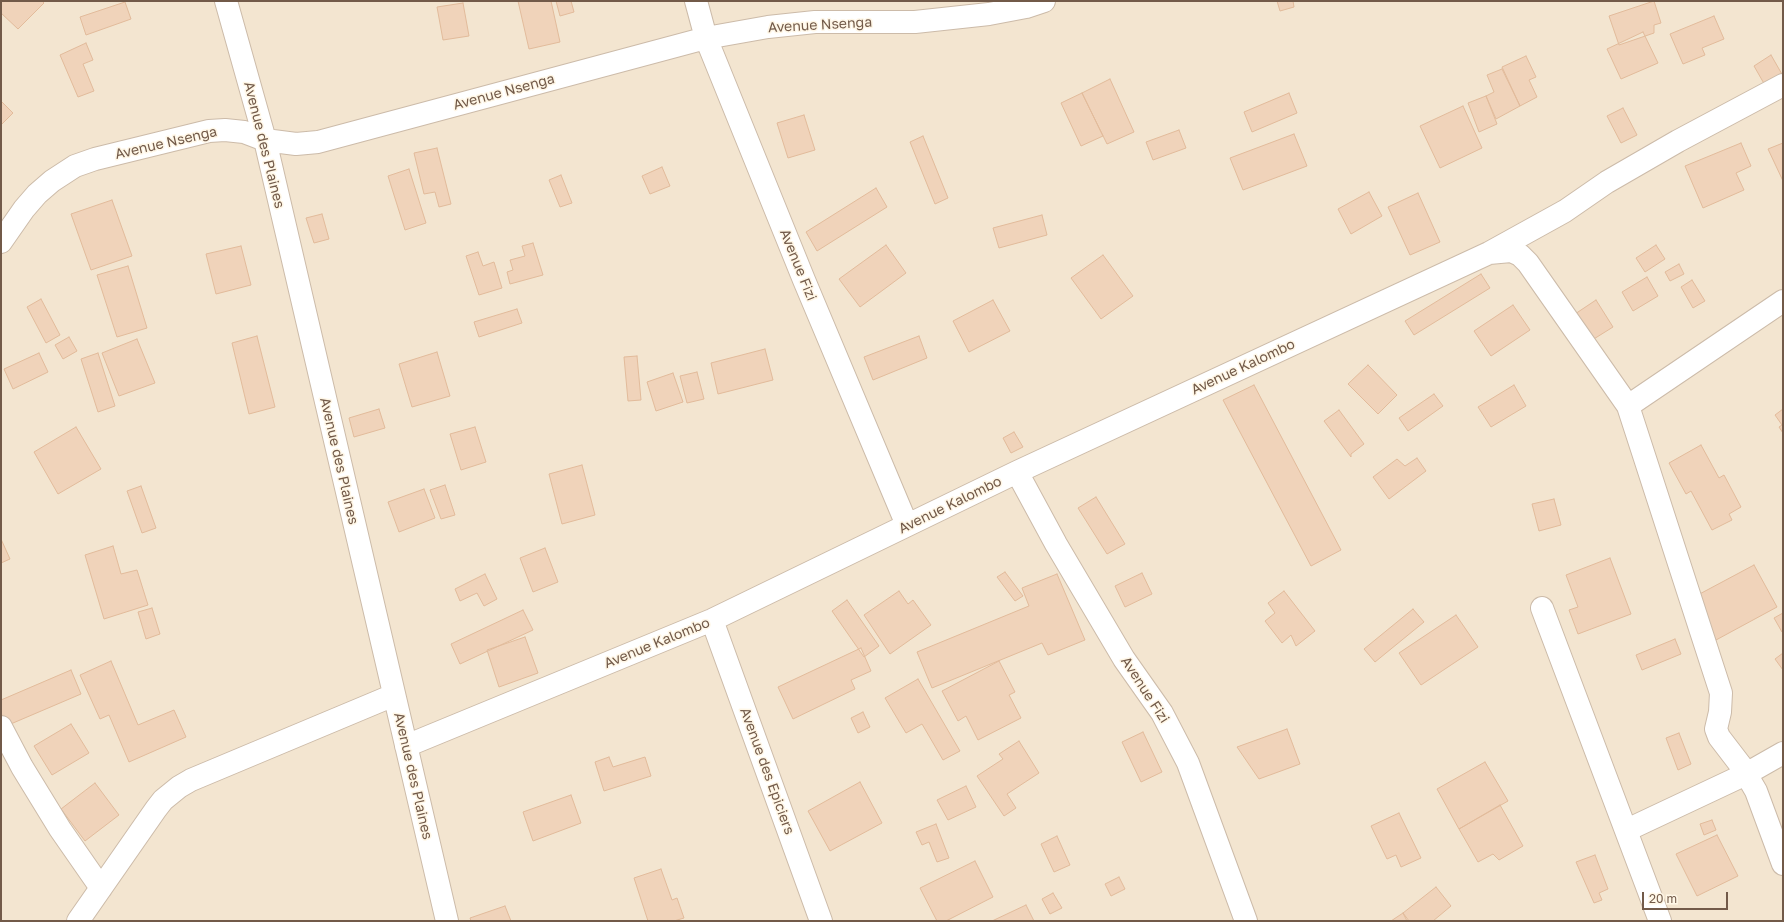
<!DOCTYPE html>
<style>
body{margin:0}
#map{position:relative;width:1784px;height:922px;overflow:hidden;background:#fbf3e2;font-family:"Golos Text",sans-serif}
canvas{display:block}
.frame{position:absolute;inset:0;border:2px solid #725a49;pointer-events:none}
.scale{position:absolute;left:1642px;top:892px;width:86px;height:18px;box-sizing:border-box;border:2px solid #725a49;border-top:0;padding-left:5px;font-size:12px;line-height:14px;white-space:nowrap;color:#725a49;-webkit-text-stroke:3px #fff7e7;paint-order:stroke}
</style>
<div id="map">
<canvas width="1784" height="922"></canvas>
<div class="frame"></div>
<div class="scale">20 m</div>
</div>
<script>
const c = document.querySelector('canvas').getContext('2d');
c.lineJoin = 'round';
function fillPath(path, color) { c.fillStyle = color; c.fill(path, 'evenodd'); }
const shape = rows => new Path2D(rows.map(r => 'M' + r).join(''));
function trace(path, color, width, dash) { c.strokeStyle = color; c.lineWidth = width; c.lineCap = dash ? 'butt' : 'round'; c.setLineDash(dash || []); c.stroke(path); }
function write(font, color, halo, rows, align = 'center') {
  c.font = font + ' "Golos Text",sans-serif'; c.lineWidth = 3; c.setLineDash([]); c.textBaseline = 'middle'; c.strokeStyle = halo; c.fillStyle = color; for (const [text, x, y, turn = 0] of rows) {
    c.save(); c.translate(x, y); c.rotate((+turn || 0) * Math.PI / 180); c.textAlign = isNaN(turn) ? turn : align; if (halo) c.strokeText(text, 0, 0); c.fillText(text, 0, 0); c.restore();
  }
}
fillPath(shape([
 [1,1,1783,1,1783,921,1,921]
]), '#f3e5d0');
const building = shape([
 [1,1,42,1,44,3,18,29,1,13,1,1],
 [518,1,551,1,560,42,529,49,518,1],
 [556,1,571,1,574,12,560,16,556,1],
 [1277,1,1293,1,1294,7,1280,11,1277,1],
 [1654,1,1661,23,1654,25,1654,33,1619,45,1609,16,1654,1],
 [125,2,131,19,86,35,80,17,125,2],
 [463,3,469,36,443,40,437,7,463,3],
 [1714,16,1724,39,1702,48,1705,55,1683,64,1670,34,1714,16],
 [1643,32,1658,63,1621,79,1607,49,1643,32],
 [86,43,93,60,83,64,94,91,78,97,60,55,86,43],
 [1771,55,1783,76,1766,87,1754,66,1771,55],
 [1526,56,1536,77,1529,80,1537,97,1520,106,1502,67,1526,56],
 [1502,69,1520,106,1496,119,1486,96,1494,92,1487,75,1502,69],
 [1110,79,1134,132,1107,144,1082,93,1110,79],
 [1082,93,1103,136,1081,146,1061,103,1082,93],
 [1289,93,1297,113,1252,132,1244,112,1289,93],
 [1486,96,1497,124,1479,132,1468,103,1486,96],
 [1,101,13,113,1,125,1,101],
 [1463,106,1482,148,1440,168,1420,126,1463,106],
 [1623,108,1637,135,1621,143,1607,116,1623,108],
 [804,115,815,150,788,158,777,123,804,115],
 [1179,130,1186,148,1153,160,1146,142,1179,130],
 [1294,134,1307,166,1243,190,1230,158,1294,134],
 [923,136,948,198,935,204,910,142,923,136],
 [1741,143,1751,166,1736,173,1744,190,1703,208,1685,166,1741,143],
 [1783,143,1783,181,1768,149,1783,143],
 [437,148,451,204,439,207,435,192,424,194,414,153,437,148],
 [662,167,670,186,650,194,642,176,662,167],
 [409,169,426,223,405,230,388,176,409,169],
 [561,175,572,203,560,207,549,180,561,175],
 [876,188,887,207,817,251,806,232,876,188],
 [1369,192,1382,216,1351,234,1338,209,1369,192],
 [1418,193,1440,242,1410,255,1388,207,1418,193],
 [112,200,132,256,91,270,71,214,112,200],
 [322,214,329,239,314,243,306,218,322,214],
 [1042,215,1047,235,999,248,993,228,1042,215],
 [533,243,543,275,510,284,507,272,513,270,510,260,525,256,522,246,533,243],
 [886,245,906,273,860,307,839,279,886,245],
 [1656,245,1665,259,1645,272,1636,258,1656,245],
 [241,246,251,285,216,294,206,254,241,246],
 [478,252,483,266,494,262,502,288,479,295,466,256,478,252],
 [1103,255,1133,296,1101,319,1071,278,1103,255],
 [1679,264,1684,274,1670,281,1665,272,1679,264],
 [128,266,147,328,117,337,97,275,128,266],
 [1481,274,1490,288,1414,335,1405,321,1481,274],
 [1647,277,1658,296,1633,311,1622,292,1647,277],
 [1692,280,1705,301,1693,308,1681,287,1692,280],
 [41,299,60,335,46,343,27,307,41,299],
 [993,300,1010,331,969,352,953,321,993,300],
 [1596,300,1613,327,1589,342,1572,316,1596,300],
 [1513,305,1530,330,1491,356,1474,331,1513,305],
 [517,309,522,323,479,337,474,322,517,309],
 [257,336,275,407,249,414,232,343,257,336],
 [919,336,927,358,873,380,864,357,919,336],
 [69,337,77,351,63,359,55,345,69,337],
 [137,339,155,383,119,396,102,353,137,339],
 [765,349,773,380,718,394,711,363,765,349],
 [437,352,450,396,412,407,399,364,437,352],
 [39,353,48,372,13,389,4,369,39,353],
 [98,353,115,406,98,412,81,359,98,353],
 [637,356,641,400,628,401,624,357,637,356],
 [1368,365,1397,395,1378,414,1348,384,1368,365],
 [697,372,704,399,687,403,680,376,697,372],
 [673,373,683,402,656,411,647,382,673,373],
 [1254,385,1341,550,1311,566,1223,400,1254,385],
 [1514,385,1526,406,1491,427,1478,407,1514,385],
 [1434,394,1443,406,1408,431,1399,418,1434,394],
 [379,409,385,428,354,437,349,418,379,409],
 [1783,409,1783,433,1779,427,1782,425,1775,415,1783,409],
 [1339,410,1364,444,1351,454,1351,457,1324,421,1339,410],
 [76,427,101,469,58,494,34,452,76,427],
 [475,427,486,462,461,470,450,434,475,427],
 [1014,432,1023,447,1011,453,1003,438,1014,432],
 [1701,445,1719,478,1724,475,1741,507,1729,514,1732,520,1712,530,1691,491,1686,494,1669,463,1701,445],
 [1417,458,1426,471,1389,499,1373,477,1397,459,1405,466,1417,458],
 [582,465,595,515,562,524,549,474,582,465],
 [445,485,455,515,441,519,430,490,445,485],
 [141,486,156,528,142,533,127,491,141,486],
 [424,489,435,518,399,532,388,502,424,489],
 [1096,497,1125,544,1107,554,1078,508,1096,497],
 [1554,499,1561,525,1539,531,1532,504,1554,499],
 [1,539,10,559,1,563,1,539],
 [113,546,121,574,137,570,148,605,104,619,85,555,113,546],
 [545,548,558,582,533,592,520,558,545,548],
 [1610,558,1631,614,1578,634,1569,610,1578,607,1566,575,1610,558],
 [1754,565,1777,607,1716,640,1694,597,1754,565],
 [1005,572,1023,596,1015,601,997,577,1005,572],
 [1142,573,1152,594,1125,607,1115,586,1142,573],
 [485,574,497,599,484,606,477,593,460,601,455,589,485,574],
 [1057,574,1085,640,1048,655,1042,643,932,688,917,652,1029,606,1022,588,1057,574],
 [899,591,908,604,913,600,931,625,890,654,864,615,899,591],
 [1284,591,1315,631,1296,646,1291,635,1282,643,1265,621,1275,613,1268,603,1284,591],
 [847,600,879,646,864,657,832,611,847,600],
 [152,608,160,634,146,639,138,612,152,608],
 [1413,609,1424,622,1375,662,1364,649,1413,609],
 [523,610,533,630,460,664,451,644,523,610],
 [1783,613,1783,632,1782,632,1774,618,1783,613],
 [1456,615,1478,647,1421,685,1399,653,1456,615],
 [525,637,538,673,499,687,487,650,525,637],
 [1675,639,1681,654,1642,670,1636,655,1675,639],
 [861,648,871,671,851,680,855,689,793,719,778,687,861,648],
 [1783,653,1783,670,1775,659,1783,653],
 [111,661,138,725,174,710,186,737,129,762,109,715,100,719,80,675,111,661],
 [999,661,1015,692,1009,695,1021,718,978,740,966,716,958,721,942,691,999,661],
 [71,670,81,694,6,726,1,713,1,700,71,670],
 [918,679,960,751,943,760,922,724,906,733,885,698,918,679],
 [863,712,870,727,858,733,851,718,863,712],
 [71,724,89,753,52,775,34,746,71,724],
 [1287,729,1300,764,1259,779,1237,747,1287,729],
 [1143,732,1162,772,1141,782,1122,742,1143,732],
 [1679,733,1691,764,1678,770,1666,738,1679,733],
 [1019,741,1039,773,1007,794,1016,808,1004,816,977,776,1003,759,999,754,1019,741],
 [609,757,613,767,645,757,651,776,604,791,595,762,609,757],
 [1485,762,1508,801,1459,829,1437,789,1485,762],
 [860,782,882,823,830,851,808,811,860,782],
 [95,783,119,815,85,841,61,809,95,783],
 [966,786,976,807,948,820,937,800,966,786],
 [571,795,581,823,533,841,523,812,571,795],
 [1500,805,1523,846,1499,860,1493,854,1478,862,1459,829,1500,805],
 [1399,813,1421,858,1401,867,1396,855,1387,859,1371,826,1399,813],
 [1712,820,1716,830,1704,835,1700,824,1712,820],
 [936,824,949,858,937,862,929,842,922,845,916,832,936,824],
 [1717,835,1738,876,1697,896,1676,854,1717,835],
 [1057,836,1070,865,1054,872,1041,844,1057,836],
 [1595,855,1608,889,1599,893,1602,900,1594,903,1576,862,1595,855],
 [975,861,993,897,946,921,937,921,920,888,975,861],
 [661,869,672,900,677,898,684,918,674,921,648,921,634,878,661,869],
 [1119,877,1125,889,1111,896,1105,884,1119,877],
 [1436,887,1451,906,1433,921,1409,921,1403,913,1436,887],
 [1053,893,1062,908,1050,914,1042,899,1053,893],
 [1026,905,1034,921,992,921,1026,905],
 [505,906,511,921,471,921,470,918,505,906],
 [1403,913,1407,921,1391,921,1403,913]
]);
fillPath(building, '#f0d3ba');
trace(building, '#e2bb9b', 1);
const minor = shape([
 [226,1,265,140,447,921],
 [696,1,706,38,804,280,907,525],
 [1,242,24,209,37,194,52,181,75,166,95,159,209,131,225,130,244,132,265,140,296,144,318,142,706,38,768,27,815,22,915,22,989,14,1026,7,1044,1],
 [1489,253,1511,251,1520,255,1528,263,1628,406,1721,693,1720,712,1716,729,1719,737,1742,767,1756,791,1783,864],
 [1628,406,1783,301],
 [1017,472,1056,544,1124,659,1162,713,1188,763,1246,921],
 [1542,608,1660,921],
 [712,620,821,921],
 [1,727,22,767,60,829,101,888],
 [406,746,712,620,1017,472,1489,253,1565,211,1607,182,1678,141,1783,85],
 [1627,830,1746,774,1783,753],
 [78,921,156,809,163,800,179,787,191,780,394,695]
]);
trace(minor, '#ccbba9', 24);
trace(minor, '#fff', 22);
write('14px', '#725a49', '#fff7e7', [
 ["Avenue Nsenga",820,25,-3],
 ["Avenue Nsenga",504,92,-15],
 ["Avenue Nsenga",166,143,-13],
 ["Avenue des Plaines",264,145,76],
 ["Avenue Fizi",798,265,68],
 ["Avenue Kalombo",1243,367,-25],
 ["Avenue des Plaines",339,461,77],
 ["Avenue Kalombo",950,505,-26],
 ["Avenue Kalombo",657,643,-22],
 ["Avenue Fizi",1145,690,57],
 ["Avenue des Epiciers",767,771,70],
 ["Avenue des Plaines",413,776,77]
]);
</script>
